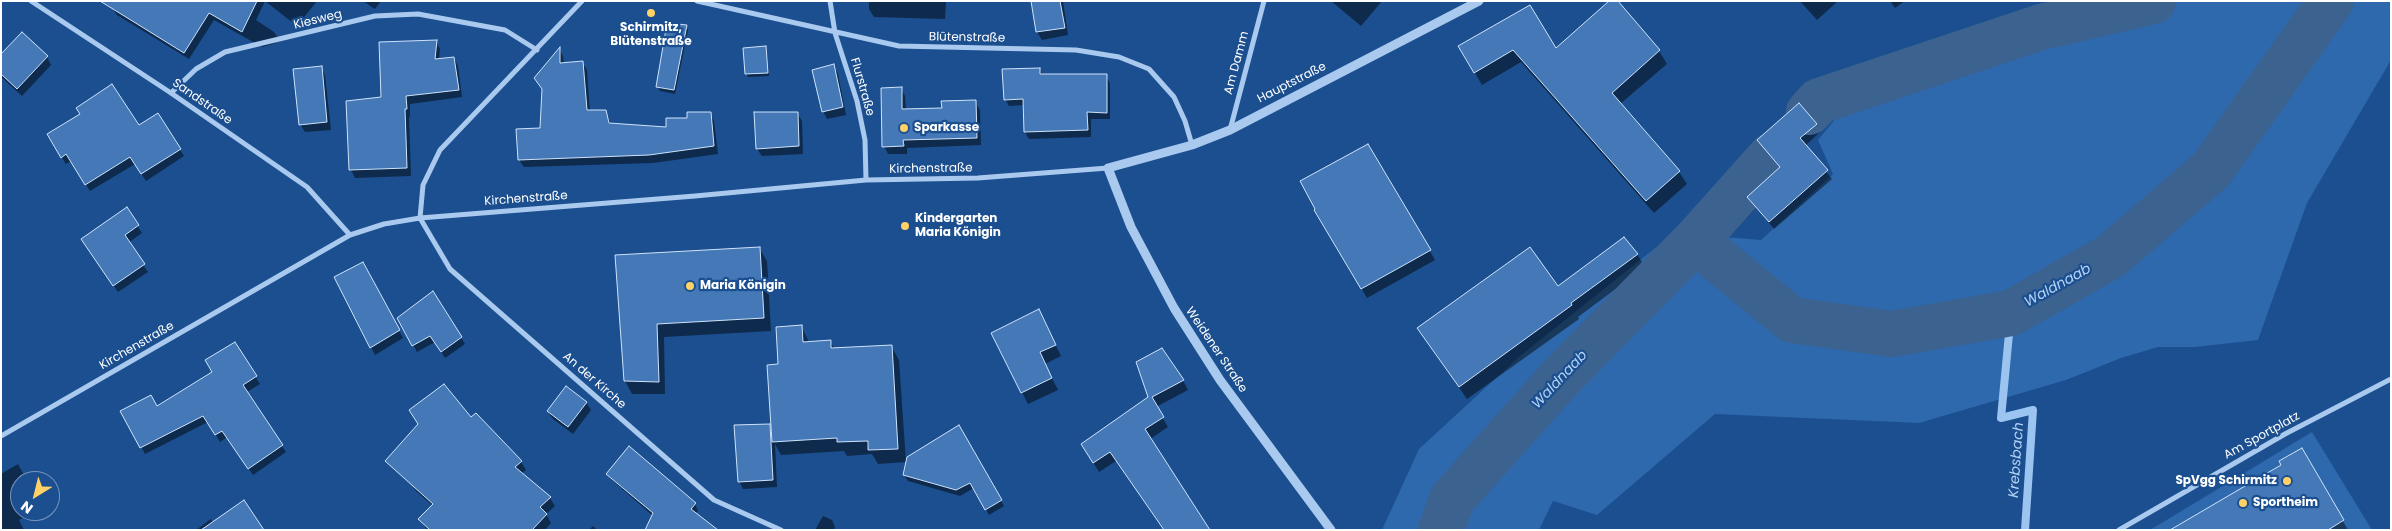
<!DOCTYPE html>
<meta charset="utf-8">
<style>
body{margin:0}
#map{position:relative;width:2392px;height:531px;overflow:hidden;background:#1b4f8f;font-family:Poppins,sans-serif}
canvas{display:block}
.frame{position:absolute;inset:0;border:2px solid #fff;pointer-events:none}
.north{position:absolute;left:10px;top:471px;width:50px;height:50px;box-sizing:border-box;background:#1b4f8f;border:1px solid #7695bc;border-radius:50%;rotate:216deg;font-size:14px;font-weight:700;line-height:20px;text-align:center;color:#fff}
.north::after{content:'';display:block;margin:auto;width:18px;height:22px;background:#ffd166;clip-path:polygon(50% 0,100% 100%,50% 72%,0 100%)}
</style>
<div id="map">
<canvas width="2392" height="531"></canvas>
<div class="frame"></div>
<div class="north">N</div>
</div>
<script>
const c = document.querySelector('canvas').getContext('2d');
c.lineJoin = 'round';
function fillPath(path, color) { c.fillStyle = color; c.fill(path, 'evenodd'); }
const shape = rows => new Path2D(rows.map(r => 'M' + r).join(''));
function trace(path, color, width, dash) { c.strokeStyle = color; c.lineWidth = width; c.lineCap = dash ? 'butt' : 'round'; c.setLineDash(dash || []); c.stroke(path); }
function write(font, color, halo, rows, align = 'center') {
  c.font = font + ' Poppins,sans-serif'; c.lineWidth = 4.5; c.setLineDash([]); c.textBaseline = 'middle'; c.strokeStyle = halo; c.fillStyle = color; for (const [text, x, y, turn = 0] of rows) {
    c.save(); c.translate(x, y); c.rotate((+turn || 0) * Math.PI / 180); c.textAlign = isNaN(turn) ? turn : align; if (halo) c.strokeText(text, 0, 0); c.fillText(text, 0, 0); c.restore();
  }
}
fillPath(shape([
 [2065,1,2391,1,2391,60,2307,203,2258,340,2195,347,2158,347,2121,358,2066,380,1919,423,1715,414,1597,515,1553,501,1539,530,1382,530,1419,449,1520,356,1674,233,1761,240,1833,174,1818,140,1840,113,2018,58],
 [2312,432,2372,530,2150,530]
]), '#2e69ad');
fillPath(shape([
 [235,1,265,1,256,20,274,32,279,39,276,43,262,47,214,20,189,59,117,15,112,8],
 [265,1,317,1,297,26],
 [363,1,381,1,375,9],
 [869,1,946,1,945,19,874,17,869,9],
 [1032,1,1063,1,1068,35,1042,40,1037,32],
 [1331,1,1382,1,1361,26],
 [1616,1,1659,51,1667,64,1620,104,1679,172,1687,184,1654,213,1521,62,1482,85,1460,47,1555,50],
 [1800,1,1838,1,1817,20],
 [1890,1,1905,1,1895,8],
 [686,26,688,30,675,94,660,91,658,87],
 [436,42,440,49,439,60,454,58,458,66,462,97,410,104,410,117,409,117,411,176,355,178,351,170,348,102,383,98],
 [766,47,769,76,748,77,746,73],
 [559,49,563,56,564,64,582,62,587,70,590,112,605,111,611,124,668,128,710,113,714,121,718,154,653,163,524,167,519,160,541,130],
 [1,55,47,57,51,65,22,96,1,77],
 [834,66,838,74,846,115,827,119,823,111],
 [321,67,325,75,331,130,305,132,300,124],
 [1039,69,1043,75,1106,76,1110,83,1110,119,1091,119,1091,137,1029,139,1025,132,1024,105,1009,106,1005,99],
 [901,88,905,96,906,110,943,110,975,102,980,110,981,145,907,148,907,154,888,154,884,146],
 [797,113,802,121,803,154,762,156,757,149],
 [158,115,184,156,146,181,135,164,90,191,71,161,66,164,48,135,139,127],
 [1816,124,1820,132,1805,146,1832,179,1774,229,1748,197,1781,168,1758,140],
 [1384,170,1435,260,1367,298,1315,210],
 [126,209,142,233,128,243,148,272,118,292,87,247],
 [759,248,767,261,771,331,664,337,665,394,632,394,625,381,617,256],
 [1637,254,1645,267,1578,317,1579,319,1467,399,1418,329,1558,287],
 [363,263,403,338,375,355,336,278],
 [433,293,465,344,445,358,435,342,417,352,399,318],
 [1044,322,1061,356,1045,364,1058,390,1028,404,992,334],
 [801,326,809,342,830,341,835,350,891,346,899,360,906,462,878,464,872,454,847,456,844,451,781,455,775,444,777,487,743,489,739,481,770,425,772,430,780,366],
 [234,343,260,384,247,392,286,452,253,475,227,437,220,442,208,422,145,454,122,411,157,408,214,372],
 [1183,380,1188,390,1156,407,1168,427,1150,439,1165,530,1116,461,1099,472,1088,454,1149,398],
 [586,402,591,410,573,434,553,419,548,412],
 [476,415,521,462,526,470,521,474,550,498,555,506,546,514,551,523,545,530,427,530,425,527,420,519,433,506,416,491,411,483],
 [958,427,1004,506,989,515,974,488,960,496,908,481,904,475],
 [2301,449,2348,530,2175,530,2283,465],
 [18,464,27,481,20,481,20,511,35,511,19,520,24,530,1,530,1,474],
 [608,474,695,504,698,511,695,514,653,516,612,480],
 [823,516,832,520,835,527,834,530,815,530],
 [211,519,213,523,263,530,196,530],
 [593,526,597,530,589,530]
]), '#0007');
trace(shape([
 [2011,313,2001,418,2033,410,2025,530]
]), '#9cc4f0', 8);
trace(shape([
 [1809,112,1819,101,2041,27,2153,1],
 [1695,241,1792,320,1892,334,2011,313,2111,256,2211,170,2331,1],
 [1441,530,1452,499,1562,376,1695,241,1771,156]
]), '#3c6290', 46);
const building = shape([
 [100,1,257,1,242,32,209,13,184,53,100,1],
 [1031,1,1060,1,1065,28,1036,32,1031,1],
 [1609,1,1618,1,1660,50,1612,93,1680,171,1646,201,1513,50,1474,73,1458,46,1530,5,1556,48,1609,1],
 [667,23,687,25,674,90,656,87,667,23],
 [22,32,48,56,17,89,1,74,1,54,22,32],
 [437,40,435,59,454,57,459,90,406,96,407,109,405,109,407,168,349,170,346,101,381,97,379,42,437,40],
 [766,46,768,73,745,74,743,48,766,46],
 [560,47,560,63,583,61,587,110,606,110,609,123,666,127,666,118,687,118,687,112,711,112,714,146,649,155,518,160,516,129,540,128,542,89,534,78,560,47],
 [834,64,843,107,822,112,812,70,834,64],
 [322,66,327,122,299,125,293,69,322,66],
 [1040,68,1040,74,1107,74,1107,113,1087,112,1088,130,1024,132,1023,99,1004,100,1002,69,1040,68],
 [112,84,139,125,158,113,181,149,141,174,130,157,85,185,66,154,61,158,47,134,80,114,76,108,112,84],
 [902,87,902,109,942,108,941,101,976,100,977,138,903,140,904,146,882,147,881,88,902,87],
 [1799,103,1817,124,1800,138,1828,170,1769,222,1747,197,1780,167,1757,140,1799,103],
 [754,112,798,112,799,146,756,149,754,112],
 [1368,144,1431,250,1361,289,1314,210,1315,209,1300,181,1368,144],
 [127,207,139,225,125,235,145,264,113,286,81,239,127,207],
 [1624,237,1638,254,1571,303,1572,305,1459,387,1417,328,1530,247,1558,286,1624,237],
 [760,247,764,318,657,324,659,382,624,381,615,255,760,247],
 [363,262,400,330,370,348,334,277,363,262],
 [433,291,462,337,441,352,430,336,412,346,397,318,433,291],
 [1039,309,1056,345,1040,352,1052,378,1021,393,991,333,1039,309],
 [802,325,803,342,831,340,831,348,892,345,898,449,868,450,868,441,837,442,837,438,772,442,767,365,778,364,776,327,802,325],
 [235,342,257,376,243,385,283,445,248,469,222,431,215,435,203,416,140,448,120,411,151,395,157,406,212,372,205,360,235,342],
 [1162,348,1184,380,1152,397,1164,417,1145,429,1210,530,1164,530,1110,452,1093,463,1081,444,1148,397,1136,362,1162,348],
 [444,384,471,417,476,413,522,461,515,467,551,497,540,507,547,514,532,530,430,530,418,519,433,504,385,461,418,424,409,410,444,384],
 [566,386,587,402,568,427,547,411,566,386],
 [770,424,773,480,738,482,734,425,770,424],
 [959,425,1002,500,985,510,970,483,956,490,903,475,907,457,959,425],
 [629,446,696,503,691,509,718,530,645,530,653,513,606,474,629,446],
 [2302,448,2344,520,2328,530,2170,530,2281,465,2279,461,2302,448],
 [244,500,264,530,201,530,244,500]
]);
fillPath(building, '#4478b7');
trace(building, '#cfe3fa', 1);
trace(shape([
 [31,1,171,93,307,187,350,235],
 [582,1,440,150,423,185,420,218,450,269,714,500,781,530],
 [697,1,899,46,1076,50,1119,57,1149,69,1174,97,1185,121,1192,145],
 [830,1,835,33,857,101,865,140,866,180],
 [171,93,196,69,225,52,375,16,418,14,505,30,537,50],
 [1230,130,1264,1],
 [1,436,350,235,384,224,420,218,695,196,866,180,978,178,1108,168],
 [2119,530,2285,434,2391,379]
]), '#a9c9ee', 5);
trace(shape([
 [1331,530,1220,380,1174,308,1131,227,1108,168,1192,145,1230,130,1479,1]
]), '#a9c9ee', 9);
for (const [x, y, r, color] of [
 [651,13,5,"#ffd166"],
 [904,128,5,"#ffd166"],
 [905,226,5,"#ffd166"],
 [690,286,5,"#ffd166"],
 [2287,481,5,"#ffd166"],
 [2243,503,5,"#ffd166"]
]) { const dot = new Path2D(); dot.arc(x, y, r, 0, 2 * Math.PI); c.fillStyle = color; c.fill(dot); trace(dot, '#1b4f8f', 2); }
write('12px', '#fff', '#1b4f8f', [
 ["Kiesweg",318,20,-14],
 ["Blütenstraße",967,38,1],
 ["Am Damm",1237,63,-75],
 ["Hauptstraße",1292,83,-27],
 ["Flurstraße",862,87,74],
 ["Sandstraße",202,102,35],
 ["Kirchenstraße",931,169,-1],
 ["Kirchenstraße",526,199,-4],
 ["Kirchenstraße",137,346,-30],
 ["Weidener Straße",1216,350,56],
 ["An der Kirche",594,381,41],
 ["Am Sportplatz",2262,436,-29]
]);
write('bold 12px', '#fff', '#1b4f8f', [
 ["Schirmitz,",651,28,"center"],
 ["Blütenstraße",651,42,"center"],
 ["Sparkasse",914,128],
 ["Kindergarten",915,219],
 ["Maria Königin",915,233],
 ["Maria Königin",700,286],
 ["SpVgg Schirmitz",2277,481,"right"],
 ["Sportheim",2253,503]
], 'left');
write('italic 14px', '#b5d3f5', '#1b4f8f', [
 ["Waldnaab",2058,286,-29],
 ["Waldnaab",1560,380,-47],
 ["Krebsbach",2017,460,-86]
]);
</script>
